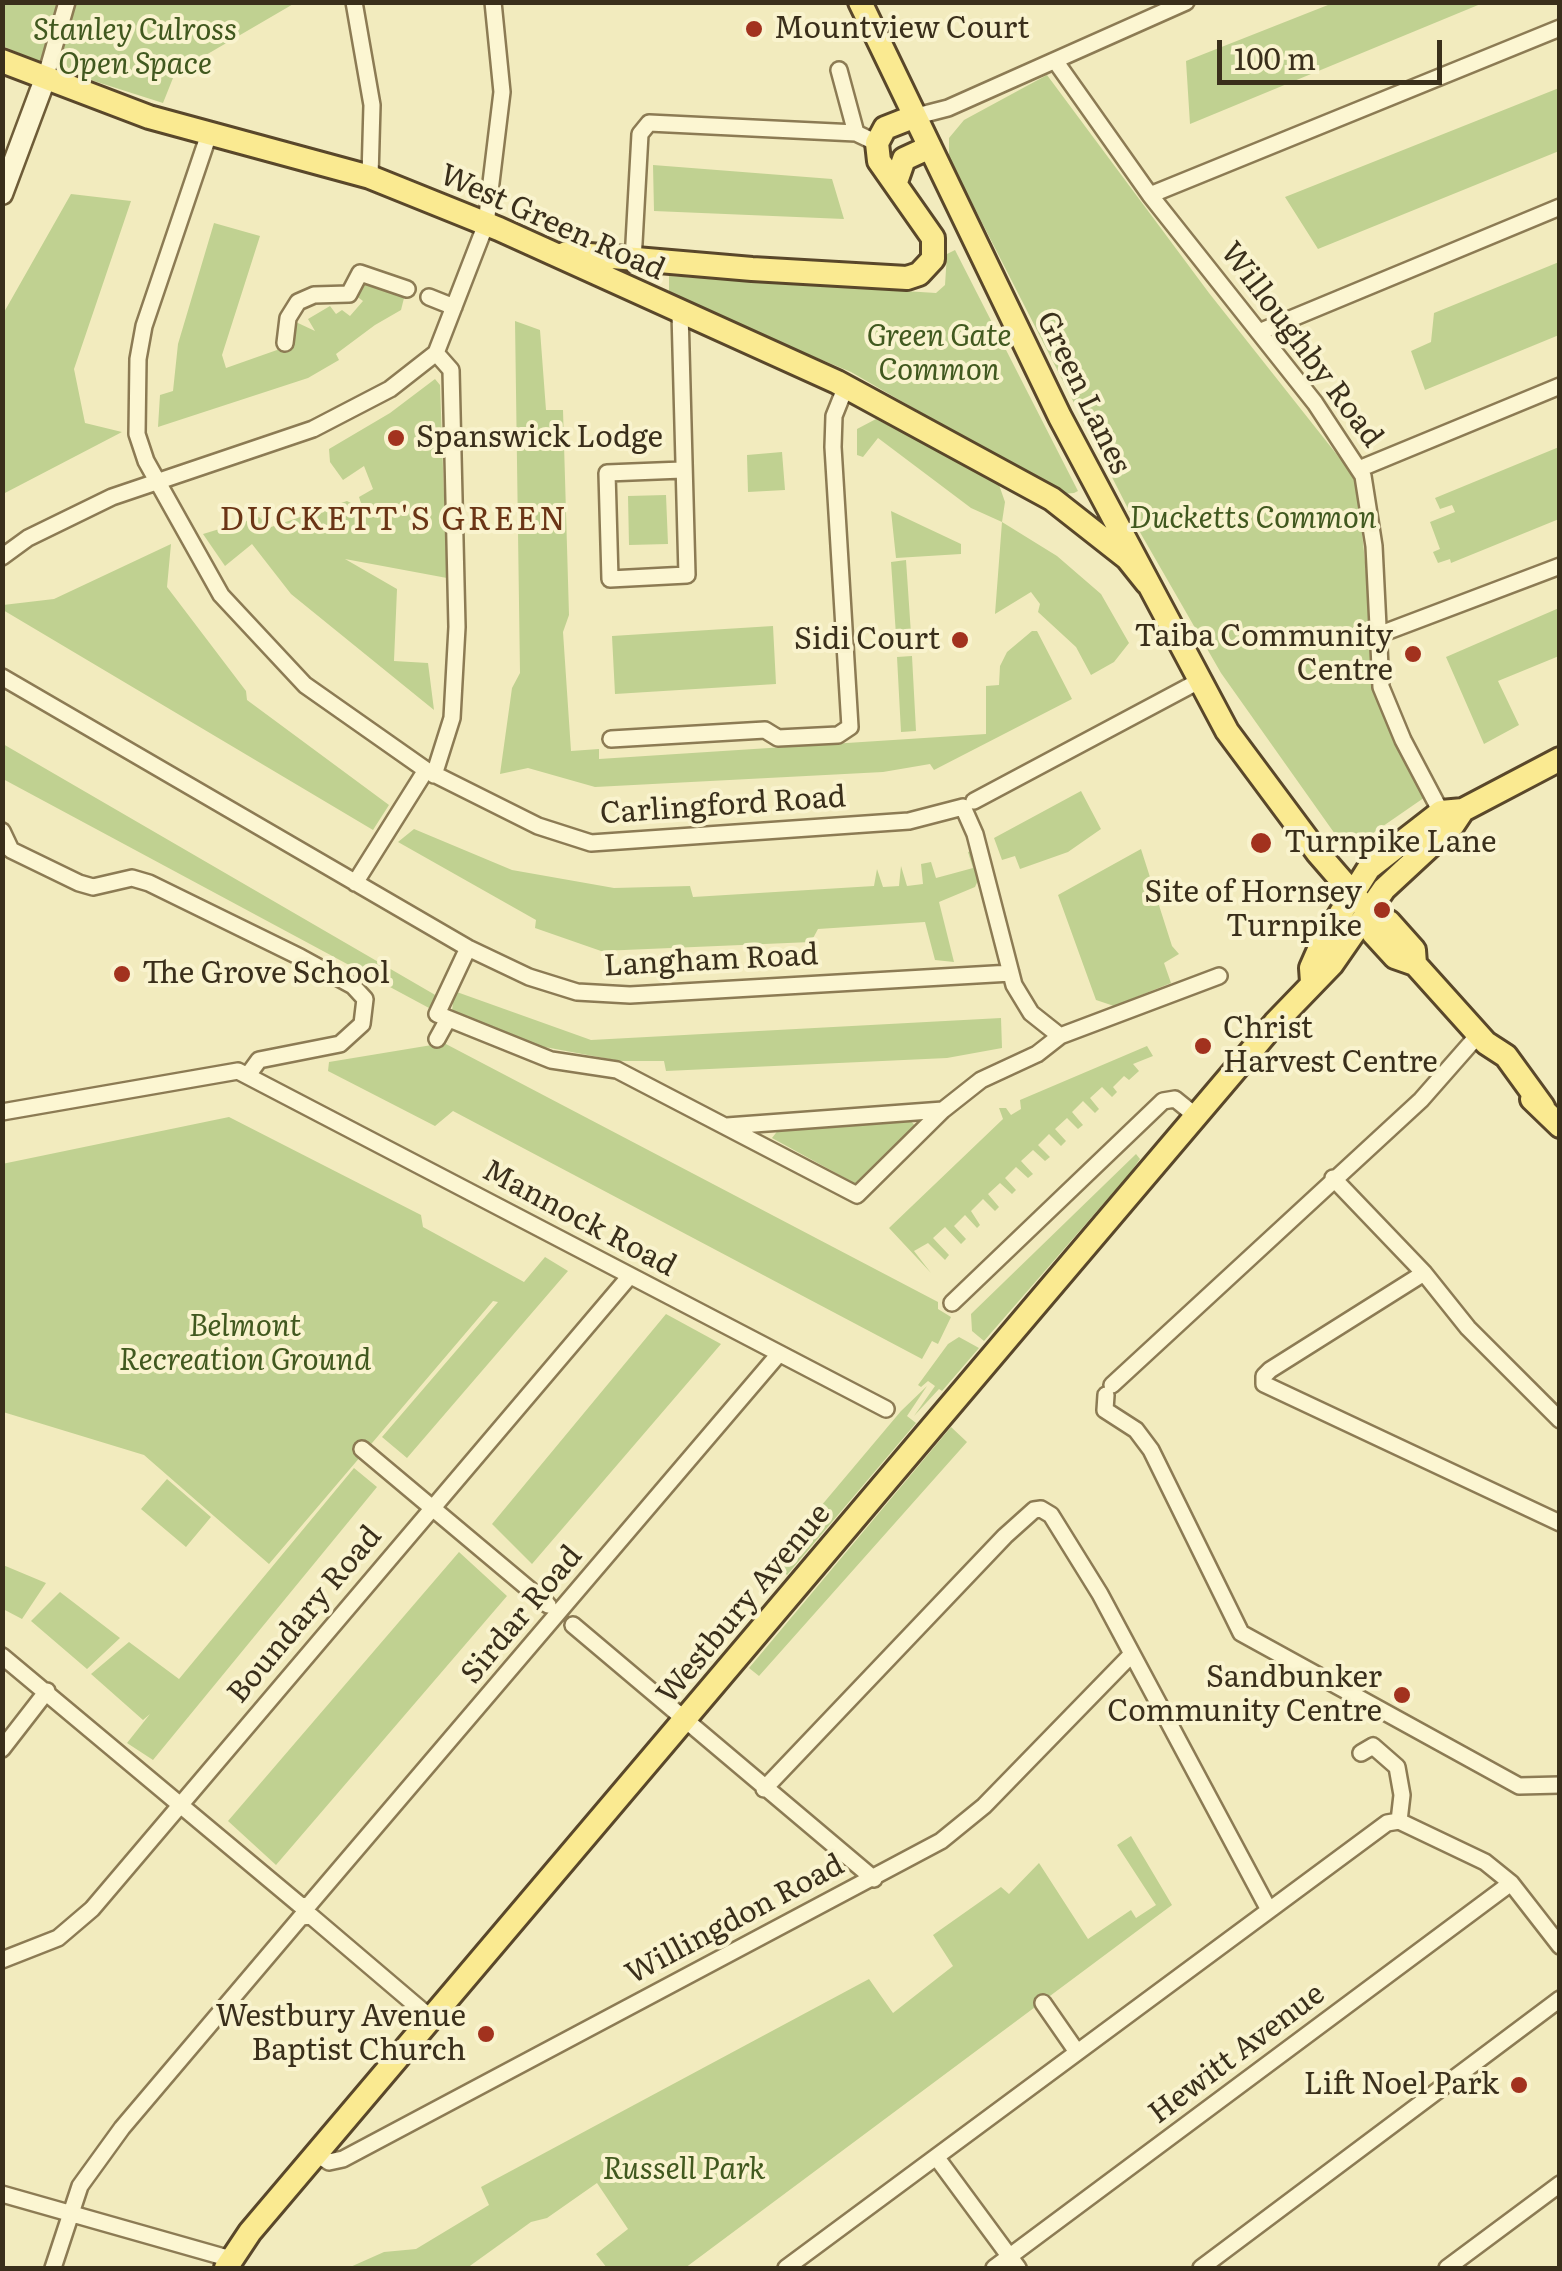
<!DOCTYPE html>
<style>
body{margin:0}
#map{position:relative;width:1562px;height:2271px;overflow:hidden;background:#f2ebbe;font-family:Literata,serif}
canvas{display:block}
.frame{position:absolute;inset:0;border:5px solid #3a2f1b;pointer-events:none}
.scale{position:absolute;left:1217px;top:40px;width:225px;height:45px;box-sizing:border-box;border:5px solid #3a2f1b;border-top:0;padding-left:12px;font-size:30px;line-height:35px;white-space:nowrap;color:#3a2f1b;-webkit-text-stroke:8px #f9f3ce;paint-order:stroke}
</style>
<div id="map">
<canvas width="1562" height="2271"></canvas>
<div class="frame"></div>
<div class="scale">100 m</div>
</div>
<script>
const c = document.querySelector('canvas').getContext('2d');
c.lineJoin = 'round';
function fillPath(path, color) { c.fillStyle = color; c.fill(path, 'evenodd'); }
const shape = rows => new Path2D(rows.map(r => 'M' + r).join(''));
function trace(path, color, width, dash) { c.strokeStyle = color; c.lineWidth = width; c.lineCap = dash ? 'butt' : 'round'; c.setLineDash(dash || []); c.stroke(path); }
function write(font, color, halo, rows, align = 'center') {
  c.font = font + ' Literata,serif'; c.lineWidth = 8; c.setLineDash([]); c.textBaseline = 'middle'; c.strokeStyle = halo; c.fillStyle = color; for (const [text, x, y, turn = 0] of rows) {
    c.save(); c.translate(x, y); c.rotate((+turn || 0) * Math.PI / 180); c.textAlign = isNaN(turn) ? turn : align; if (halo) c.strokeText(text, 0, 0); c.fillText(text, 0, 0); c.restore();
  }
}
fillPath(shape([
 [3,3,295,3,175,73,163,103,50,67,3,46],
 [1333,3,1483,3,1190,124,1186,61],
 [1047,75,1209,293,1357,480,1378,696,1398,750,1428,795,1347,851,1221,673,1141,534,949,158,949,138,964,120],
 [1559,88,1559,151,1318,249,1285,197],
 [653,165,832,179,844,219,654,211],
 [71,194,131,201,74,369,85,423,122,432,3,494,3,314],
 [214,223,260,236,222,355,226,368,294,344,291,326,298,323,315,331,308,319,330,306,336,314,342,310,350,316,363,301,355,295,361,279,405,294,401,310,375,325,336,354,339,360,308,378,158,427,160,395,173,391,178,344],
 [955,250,1078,491,1074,493,1062,494,851,372,669,297,669,276,936,293,945,285,947,254],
 [1559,262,1559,335,1425,390,1411,351,1431,342,1434,313],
 [515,321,540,330,546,410,563,410,569,615,563,632,571,751,599,749,599,759,986,734,986,686,999,685,1000,666,1007,652,1032,631,1037,631,1072,699,934,770,930,764,883,772,595,787,528,768,500,774,512,688,520,673],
 [435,379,440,385,447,578,345,559,397,589,394,661,428,663,434,710,291,594,252,544,225,566,203,534,259,517,271,527,347,501,363,509,359,497,373,489,364,466,343,480,330,462,329,449,390,413],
 [876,419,998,482,1005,502,1002,522,1057,556,1101,594,1129,643,1114,662,1091,675,1076,647,1038,612,1040,604,1031,592,995,614,1002,522,971,508,878,438,863,457,857,455,857,429],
 [1559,447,1559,519,1451,563,1450,559,1438,563,1433,552,1440,549,1430,522,1455,512,1452,505,1440,509,1435,498],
 [782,452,785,490,748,492,747,455],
 [666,495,668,544,629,545,628,496],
 [891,511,961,544,961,554,896,558],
 [171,544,167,587,246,691,247,700,389,805,373,830,3,610,3,605,54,599],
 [906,560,911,634,896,635,891,562],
 [1559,608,1559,656,1498,681,1519,725,1484,744,1446,657],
 [773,626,776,684,615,694,612,636],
 [912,656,916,731,901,732,897,657],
 [2,744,3,744,437,996,429,1008,3,779],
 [1081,791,1101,829,1068,852,1020,869,1015,856,1002,860,994,838],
 [414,829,512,870,614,888,690,886,693,897,874,886,877,869,883,887,899,886,901,866,907,886,923,884,921,864,931,862,936,878,951,874,973,868,968,852,972,851,979,878,975,887,939,902,954,962,935,960,925,922,818,929,811,942,601,951,535,928,536,920,398,842],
 [1141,849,1172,946,1179,954,1164,963,1171,983,1114,1006,1096,1000,1058,895],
 [454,991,591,1040,1001,1018,1002,1048,947,1058,666,1071,664,1061,620,1061,523,1043,452,1012],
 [444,1043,938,1302,938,1309,951,1317,938,1344,932,1341,922,1359,453,1111,435,1126,328,1071,329,1062],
 [1147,1046,1153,1056,1133,1064,1139,1071,1129,1080,1124,1076,1113,1087,1117,1092,1112,1097,1102,1087,1090,1098,1099,1109,1095,1113,1083,1101,1072,1112,1083,1125,1078,1129,1067,1118,1055,1129,1066,1141,1061,1146,1049,1134,1038,1145,1050,1157,1045,1161,1033,1150,1021,1161,1033,1174,1028,1178,1016,1167,1005,1178,1016,1190,1012,1194,1000,1183,988,1194,999,1207,995,1211,983,1199,971,1211,980,1225,977,1228,965,1215,954,1226,966,1239,961,1244,945,1227,933,1238,949,1255,945,1260,928,1243,914,1251,931,1273,889,1228,1003,1119,999,1108,1006,1108,1011,1115,1021,1109,1020,1100],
 [229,1117,421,1215,423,1227,524,1282,545,1257,568,1271,407,1458,382,1437,498,1302,493,1301,269,1564,144,1455,3,1412,2,1164],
 [911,1121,916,1127,856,1184,772,1138,779,1129],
 [1136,1154,1140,1159,1130,1173,984,1341,972,1331,971,1314],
 [666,1314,721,1344,532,1564,492,1524],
 [959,1337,979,1348,942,1391,939,1389,914,1416,935,1386,928,1381,921,1387,918,1385,948,1344],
 [927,1386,907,1416,916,1423,787,1575,773,1563,901,1411],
 [951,1427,967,1442,759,1676,749,1668],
 [354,1468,377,1487,153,1760,127,1743,150,1714,143,1720,91,1674,129,1642,179,1679],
 [167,1479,211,1517,186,1547,141,1509],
 [459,1552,507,1596,276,1865,228,1821],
 [3,1565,46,1583,22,1619,3,1609],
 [60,1592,120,1638,87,1669,31,1621],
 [1131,1836,1172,1905,685,2268,607,2268,596,2254,628,2229,597,2183,547,2218,531,2222,467,2268,348,2268,384,2252,416,2249,489,2205,481,2187,869,1979,893,2013,953,1966,933,1935,1001,1887,1009,1894,1039,1863,1088,1939,1131,1910,1136,1918,1156,1905,1117,1845]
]), '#c0d191');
const street = shape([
 [354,2,372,105,370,177],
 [1056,62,1150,195,1315,403,1363,476,1374,546,1381,687,1403,740,1441,812],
 [839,70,856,133],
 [45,79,67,2],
 [913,117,948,108,1186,2],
 [209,134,144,326,138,359,137,434,146,461,221,595,305,685,426,770,538,826,591,843,909,821,963,807,975,834,1014,985,1031,1013,1060,1036],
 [1150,195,1560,28],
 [633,261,640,134,649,123,856,133,877,143],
 [429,297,454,307],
 [680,312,687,575,610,579,607,473,682,470],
 [1259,332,1560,207],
 [285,343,288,318,298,302,314,295,349,294,360,273,407,289],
 [1359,469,1560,386],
 [2,557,28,538,112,497,313,429,390,389,436,353,486,224,502,92,493,2],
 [1378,635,1560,566],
 [2,677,468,948,529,977,577,992,630,995,1011,973],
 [611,739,765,730,778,738,838,735,850,727,833,447,834,416,846,386],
 [434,775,452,718,457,627,451,370,436,353],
 [974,801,1199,681],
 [2,831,11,850,79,883,93,887,132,878,149,883,300,957,353,986,365,999,362,1024,340,1044,259,1060,248,1075],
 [355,883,426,770],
 [468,948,437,1014,551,1060,617,1070,857,1195,943,1110,981,1080,1037,1054,1060,1036,1219,976],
 [437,1039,448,1019],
 [2,1112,238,1071,886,1409],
 [727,1126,943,1110],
 [1333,1178,1424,1273,1468,1328,1560,1420],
 [1424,1273,1270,1370,1264,1376,1264,1384,1560,1523],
 [952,1303,1163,1101,1175,1099,1196,1116],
 [1112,1385,1421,1100,1479,1034],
 [1106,1395,1105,1410,1136,1430,1151,1450,1241,1633,1519,1786,1560,1785],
 [362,1449,548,1605],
 [573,1625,874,1879],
 [2,1656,300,1905,308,1906,778,1355],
 [2,1749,47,1691],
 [1361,1753,1373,1746,1397,1767,1402,1795,1399,1821],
 [764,1789,1005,1536,1034,1510,1041,1509,1051,1515,1100,1594,1269,1910],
 [2,1960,58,1938,92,1909,629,1277],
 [1043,2003,1077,2052],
 [317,2154,329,2162,343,2159,941,1841,984,1806,1132,1654],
 [937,2158,1018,2268],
 [2,2194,231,2259],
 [53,2268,80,2186,122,2128,301,1917,311,1916,432,2019],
 [786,2268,1387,1823,1399,1821,1485,1862,1511,1883,1560,1946],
 [994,2268,1511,1883],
 [1201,2268,1560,1999],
 [1447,2268,1560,2184]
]);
const secondary = shape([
 [2,194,45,79]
]);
const primary = shape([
 [860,2,1060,417,1227,731,1317,852,1369,912,1389,922,1414,950,1415,964],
 [2,61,149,117,370,177,499,229,837,382,1052,499,1127,558,1147,583],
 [896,182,904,159,930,147],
 [566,253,752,269,907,278,919,274,933,259,933,238,879,161,877,143,885,128,913,117],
 [1369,912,1373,933,1395,957,1415,964,1486,1043,1506,1056,1543,1107],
 [1312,982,1311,968,1322,943,1369,868,1441,812,1463,810,1560,759],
 [1532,1099,1560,1126],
 [226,2268,250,2232,1028,1314,1275,1023,1332,964,1384,889,1453,825,1463,810]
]);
trace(street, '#8c7b54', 20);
trace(secondary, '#6e5c38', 25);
trace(primary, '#59472a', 28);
trace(street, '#fcf6d2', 15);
trace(secondary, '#fcf6d2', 20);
trace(primary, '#faea91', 22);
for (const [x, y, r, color] of [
 [754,29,10,"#a2321e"],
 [396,438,10,"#a2321e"],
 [960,640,10,"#a2321e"],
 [1413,654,10,"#a2321e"],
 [1261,843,12,"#a2321e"],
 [1382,910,10,"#a2321e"],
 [122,974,10,"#a2321e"],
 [1203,1046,10,"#a2321e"],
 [1402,1695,10,"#a2321e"],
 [486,2034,10,"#a2321e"],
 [1519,2085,10,"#a2321e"]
]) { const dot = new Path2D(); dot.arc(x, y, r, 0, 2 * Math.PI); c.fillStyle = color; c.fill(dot); trace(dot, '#f9f3ce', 4); }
write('30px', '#3a2f1b', '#f9f3ce', [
 ["Mountview Court",774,29,"left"],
 ["Spanswick Lodge",416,438,"left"],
 ["Taiba Community",1393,637],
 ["Centre",1393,671],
 ["Sidi Court",940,640],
 ["Turnpike Lane",1284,843,"left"],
 ["Site of Hornsey",1362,893],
 ["Turnpike",1362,927],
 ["The Grove School",142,974,"left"],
 ["Christ",1223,1029,"left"],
 ["Harvest Centre",1223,1063,"left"],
 ["Sandbunker",1382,1678],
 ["Community Centre",1382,1712],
 ["Westbury Avenue",466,2017],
 ["Baptist Church",466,2051],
 ["Lift Noel Park",1499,2085]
], 'right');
write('italic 30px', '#41591f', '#f9f3ce', [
 ["Stanley Culross",135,31],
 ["Open Space",135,65],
 ["Green Gate",939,337],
 ["Common",939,371],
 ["Ducketts Common",1253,519],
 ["Belmont",245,1327],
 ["Recreation Ground",245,1361],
 ["Russell Park",684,2170]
]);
write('30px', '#3a2f1b', '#f9f3ce', [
 ["West Green Road",552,223,24],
 ["Willoughby Road",1301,345,53],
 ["Green Lanes",1083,393,64],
 ["Carlingford Road",723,806,-4],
 ["Langham Road",711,961,-3],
 ["Mannock Road",579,1219,28],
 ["Westbury Avenue",744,1604,-50],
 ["Boundary Road",305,1615,-50],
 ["Sirdar Road",522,1615,-50],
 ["Willingdon Road",735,1920,-28],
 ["Hewitt Avenue",1237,2054,-37]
]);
c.letterSpacing = '2.5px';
write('32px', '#6b3516', '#f9f3ce', [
 ["DUCKETT'S GREEN",394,521]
]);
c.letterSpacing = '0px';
</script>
